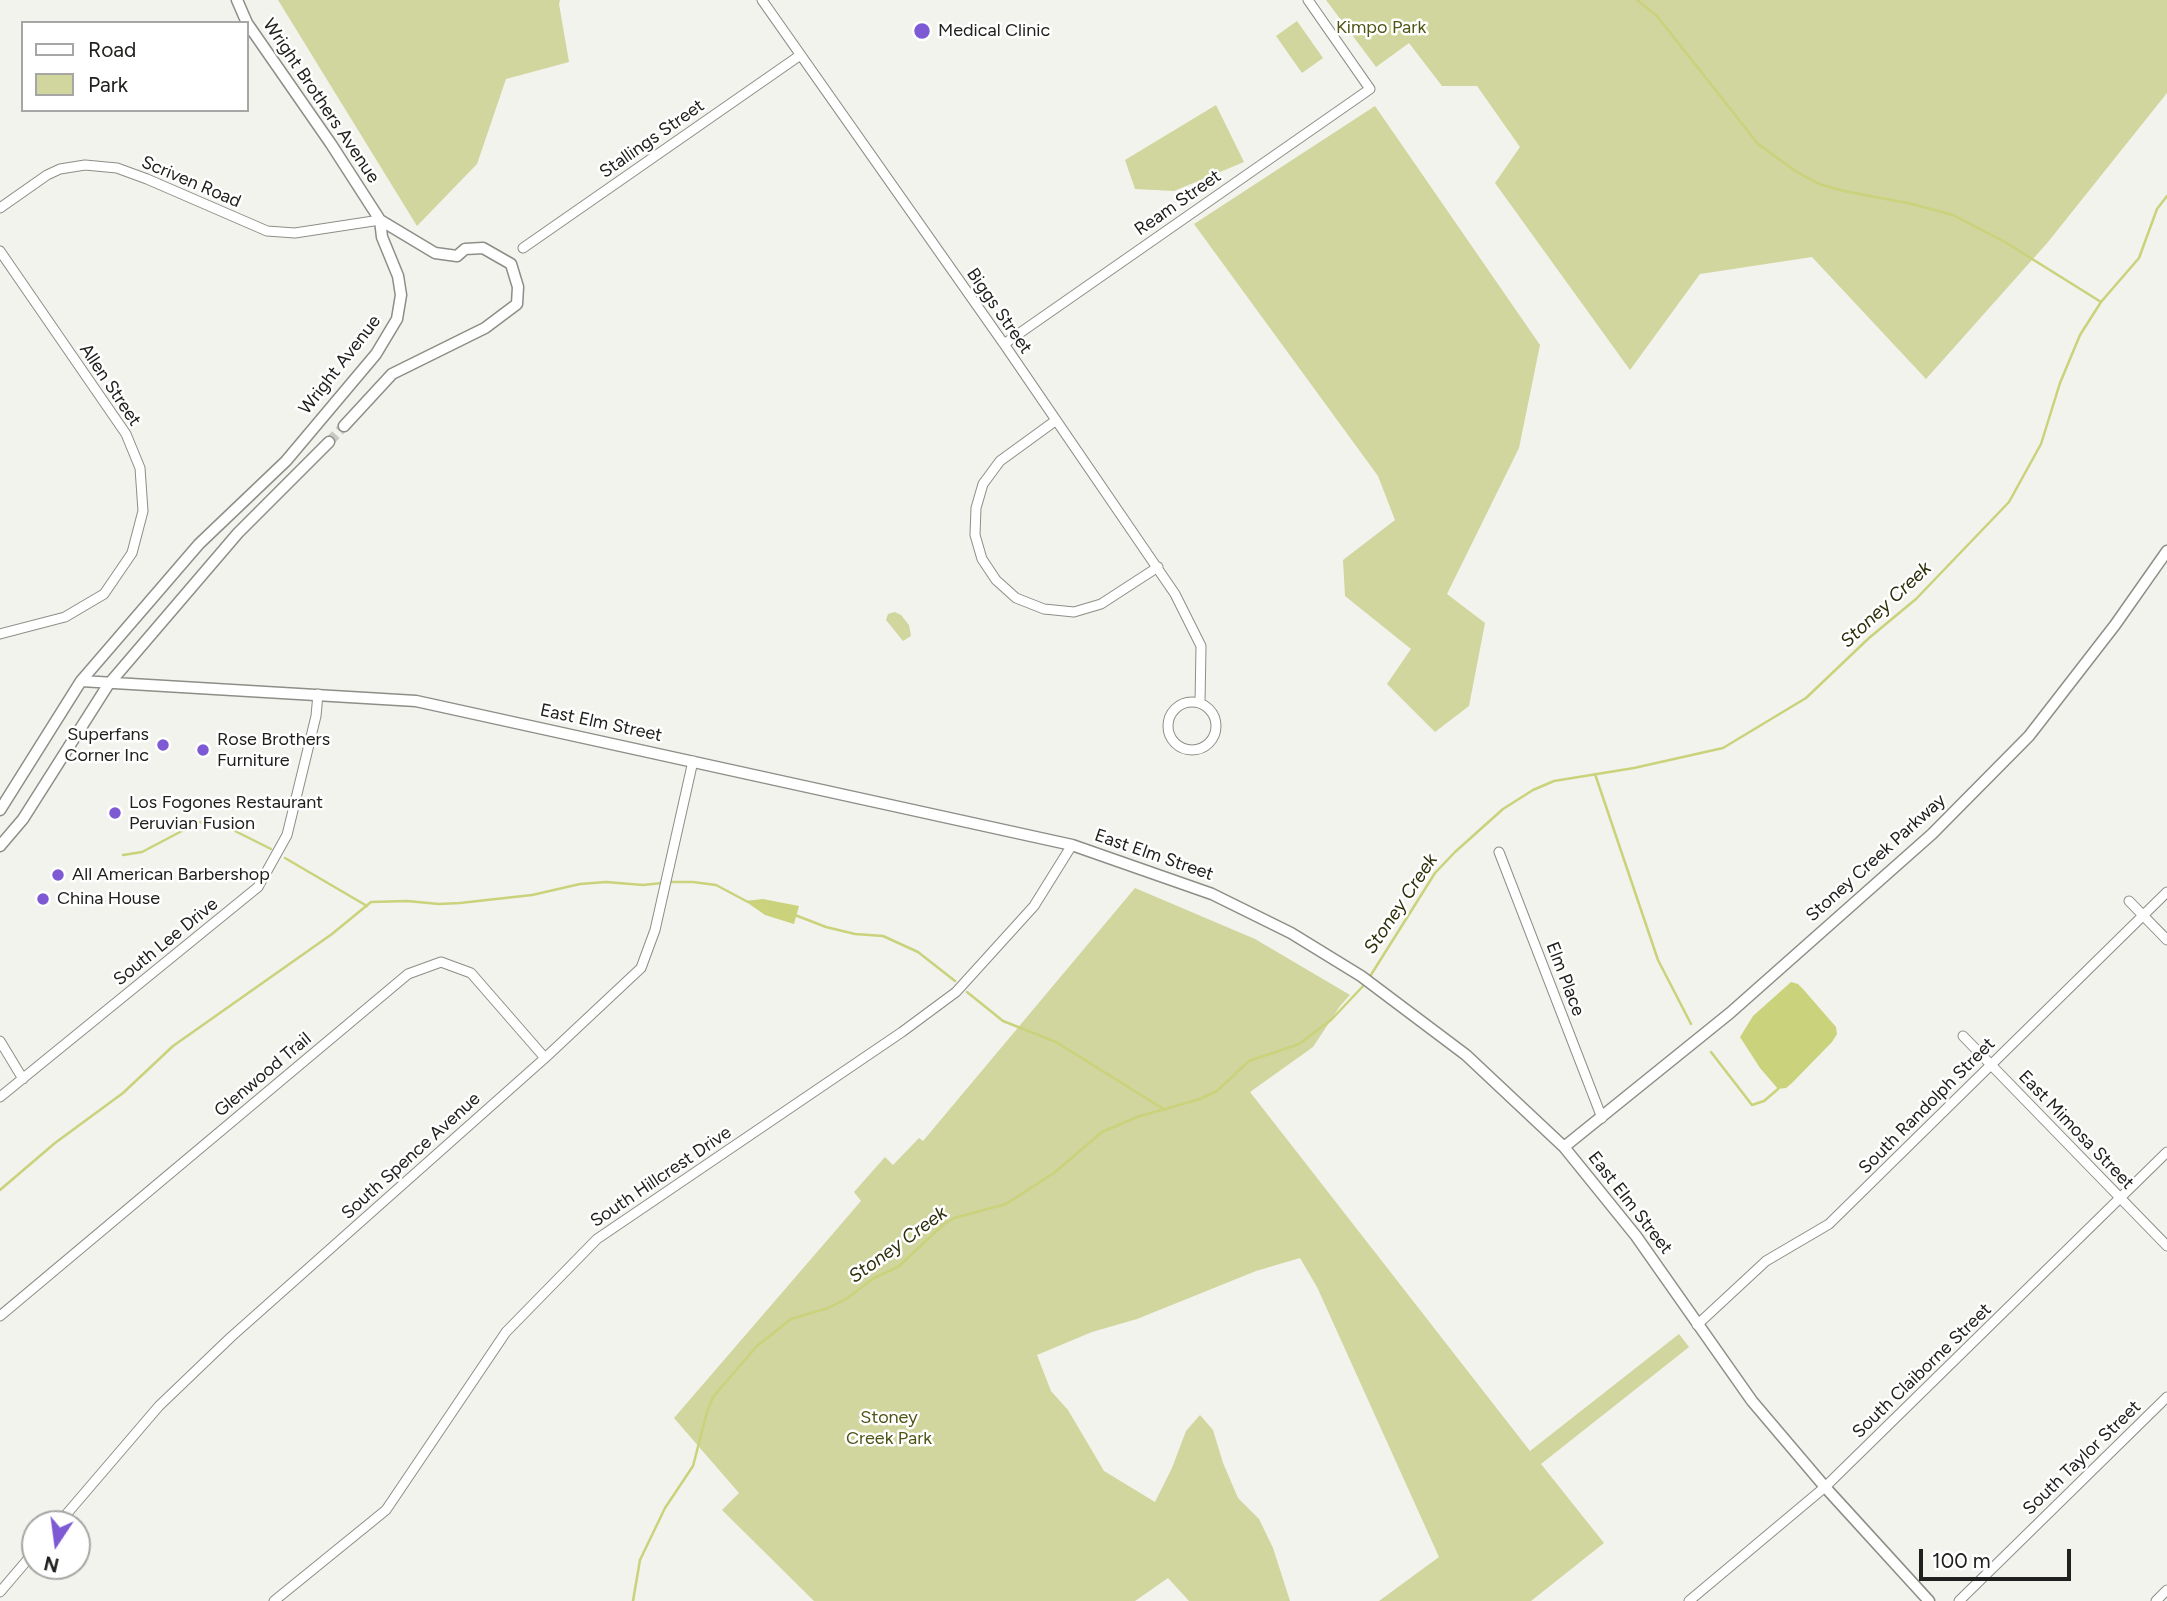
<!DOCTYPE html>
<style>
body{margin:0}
#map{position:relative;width:2167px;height:1601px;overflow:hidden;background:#f2f3ec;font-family:Figtree,sans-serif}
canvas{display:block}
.legend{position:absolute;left:21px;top:21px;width:228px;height:91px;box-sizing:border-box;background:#fff;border:2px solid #a6a6a5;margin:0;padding:9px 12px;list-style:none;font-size:21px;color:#20211e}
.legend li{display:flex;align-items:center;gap:14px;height:35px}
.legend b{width:35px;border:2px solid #a6a6a5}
.north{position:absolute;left:21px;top:1510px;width:70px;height:70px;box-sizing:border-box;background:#fff;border:2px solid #a6a6a5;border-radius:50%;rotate:193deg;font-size:19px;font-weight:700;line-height:28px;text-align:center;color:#20211e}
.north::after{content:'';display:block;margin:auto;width:24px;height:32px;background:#7d5ad4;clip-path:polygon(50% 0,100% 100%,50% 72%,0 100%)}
.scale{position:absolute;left:1919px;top:1549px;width:152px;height:32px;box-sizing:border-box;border:4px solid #20211e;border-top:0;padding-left:9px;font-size:21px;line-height:24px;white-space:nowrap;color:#20211e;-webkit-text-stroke:5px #fff;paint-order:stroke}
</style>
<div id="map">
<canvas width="2167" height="1601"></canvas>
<ul class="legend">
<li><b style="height:9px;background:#fff"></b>Road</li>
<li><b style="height:19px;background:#d0d69d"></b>Park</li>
</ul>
<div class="north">N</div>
<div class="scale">100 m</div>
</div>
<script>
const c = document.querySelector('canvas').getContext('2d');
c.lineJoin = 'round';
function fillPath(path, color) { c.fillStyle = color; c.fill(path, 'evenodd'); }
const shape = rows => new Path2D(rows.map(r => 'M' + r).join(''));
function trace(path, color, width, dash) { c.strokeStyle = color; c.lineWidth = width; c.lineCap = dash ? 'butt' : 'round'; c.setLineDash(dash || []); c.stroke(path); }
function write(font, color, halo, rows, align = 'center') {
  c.font = font + ' Figtree,sans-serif'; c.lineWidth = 5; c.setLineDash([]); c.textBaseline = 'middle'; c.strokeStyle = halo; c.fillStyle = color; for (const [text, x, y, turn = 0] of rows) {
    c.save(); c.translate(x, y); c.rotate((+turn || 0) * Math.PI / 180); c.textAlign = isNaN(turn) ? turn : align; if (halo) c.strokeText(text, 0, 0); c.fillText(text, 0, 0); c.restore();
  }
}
fillPath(shape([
 [278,0,560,0,559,4,569,62,506,79,477,164,417,226],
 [1326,0,2167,0,2167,93,2048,242,1926,379,1812,257,1700,274,1630,370,1495,183,1520,147,1477,86,1442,86,1409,43,1376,67],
 [1297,21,1323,58,1302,73,1276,36],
 [1216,105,1244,162,1174,191,1135,189,1125,160],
 [1375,106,1540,345,1519,448,1447,594,1485,623,1469,706,1435,732,1387,684,1411,649,1345,596,1343,560,1395,520,1378,476,1194,224],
 [895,612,901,615,909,625,911,636,903,641,886,620,888,614],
 [1135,888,1255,939,1350,995,1340,1006,1313,1047,1250,1092,1530,1451,1679,1334,1689,1347,1541,1464,1604,1543,1531,1601,1379,1601,1439,1557,1317,1287,1300,1258,1256,1271,1137,1319,1092,1332,1037,1355,1051,1391,1068,1410,1104,1471,1155,1502,1172,1468,1186,1431,1200,1415,1213,1430,1223,1463,1238,1498,1259,1519,1273,1548,1290,1601,1189,1601,1168,1578,1135,1601,814,1601,722,1510,739,1493,674,1418,861,1201,854,1192,885,1157,893,1165,919,1138,923,1141]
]), '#d0d69d');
fillPath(shape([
 [763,899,799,906,794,924,765,915,745,901],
 [1791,982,1798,984,1803,989,1836,1027,1837,1034,1832,1042,1792,1083,1786,1088,1778,1089,1760,1068,1740,1037,1753,1016]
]), '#cad27b');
trace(shape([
 [1637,0,1657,16,1758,144,1797,172,1819,184,1844,191,1912,204,1953,215,2005,242,2101,302],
 [1595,774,1658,960,1691,1024],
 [123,855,142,852,199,822,227,827,271,849],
 [285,858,367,906],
 [668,882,693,882,716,885,748,902],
 [795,915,826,927,855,934,883,936,918,952,955,981],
 [1369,978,1435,873,1455,852,1503,809,1533,790,1554,781,1634,768,1723,748,1806,698,1869,638,1916,599,2009,502,2041,444,2060,383,2080,335,2101,302,2139,258,2157,209,2167,196],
 [967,992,1003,1021,1056,1042,1165,1110],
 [1711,1052,1752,1105,1764,1101,1778,1089],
 [0,1190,55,1143,123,1093,173,1046,332,934,371,902,407,901,439,904,460,903,532,895,580,884,606,882,643,885,662,883],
 [633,1601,640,1560,665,1508,693,1466,707,1412,713,1397,757,1346,791,1319,828,1308,846,1299,874,1278,898,1267,944,1224,954,1218,1006,1204,1054,1173,1102,1132,1137,1117,1200,1099,1217,1091,1249,1061,1299,1044,1331,1020,1365,984]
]), '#cad27b', 2.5);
trace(shape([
 [329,442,344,426]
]), '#c8c9c3', 10, [10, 5]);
const minor = shape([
 [762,0,1004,344,1175,594,1201,646,1200,703],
 [0,208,47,175,60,169,85,165,117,168,147,179,267,231,295,233,380,220],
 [523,248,799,56],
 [0,251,126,434,140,468,143,511,132,553,104,594,65,617,0,634],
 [1004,344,1370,89,1308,0],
 [1055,421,1000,461,983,484,976,508,975,535,982,559,996,580,1016,598,1044,609,1074,612,1101,604,1158,567],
 '1168 726a24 24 0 1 1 48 0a24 24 0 1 1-48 0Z',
 [1499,852,1602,1118],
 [2129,901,2167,940],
 [1963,1036,2167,1246],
 [0,1041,23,1079],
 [0,1097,258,887,287,835,316,716,318,694],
 [0,1316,408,974,441,962,471,973,545,1058],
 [1697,1325,1766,1261,1829,1224,2167,892],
 [58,1524,159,1406,231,1337,545,1058,641,968,655,930,693,761],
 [0,1592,35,1551],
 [274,1601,386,1510,506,1332,597,1239,902,1032,956,992,1034,906,1072,845],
 [1689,1601,1825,1487,2167,1152],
 [1959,1601,2167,1397],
 [2156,1601,2167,1590]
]);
const tertiary = shape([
 [344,426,392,374,485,328,517,304,518,287,511,264,483,248,465,249,457,256,435,253,380,220],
 [81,681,416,701,1072,845,1212,894,1291,933,1361,976,1466,1055,1564,1147,1636,1236,1752,1401,1825,1487,1929,1601],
 [0,810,81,681,199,544,286,461,376,354,397,319,401,295,398,276,382,237,380,220,331,144,247,23,237,0],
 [0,846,23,819,108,685,238,533,329,442],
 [1564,1147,1730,1013,1932,834,2029,736,2115,625,2167,551]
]);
trace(minor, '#8d8e87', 11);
trace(tertiary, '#8d8e87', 13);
trace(minor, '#fff', 9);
trace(tertiary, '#fff', 10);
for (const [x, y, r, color] of [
 [922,31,9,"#7d5ad4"],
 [163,745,7,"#7d5ad4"],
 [203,750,7,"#7d5ad4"],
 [115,813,7,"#7d5ad4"],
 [58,875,7,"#7d5ad4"],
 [43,899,7,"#7d5ad4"]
]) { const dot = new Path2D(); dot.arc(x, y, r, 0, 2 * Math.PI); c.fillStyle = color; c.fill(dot); trace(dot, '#fff', 2.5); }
write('18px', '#505414', '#fff', [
 ["Kimpo Park",1381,28],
 ["Stoney",889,1418],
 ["Creek Park",889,1439]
]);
write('18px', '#20211e', '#fff', [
 ["Medical Clinic",938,31],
 ["Superfans",149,735,"right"],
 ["Corner Inc",149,756,"right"],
 ["Rose Brothers",217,740],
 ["Furniture",217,761],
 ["Los Fogones Restaurant",129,803],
 ["Peruvian Fusion",129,824],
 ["All American Barbershop",72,875],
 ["China House",57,899]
], 'left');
write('18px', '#20211e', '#fff', [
 ["Wright Brothers Avenue",321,101,56],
 ["Stallings Street",652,139,-35],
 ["Scriven Road",191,182,23],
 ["Ream Street",1178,203,-35],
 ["Biggs Street",999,311,55],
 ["Wright Avenue",340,365,-52],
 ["Allen Street",110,385,56],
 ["East Elm Street",601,723,12],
 ["East Elm Street",1154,855,19],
 ["Stoney Creek Parkway",1876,858,-42],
 ["South Lee Drive",166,942,-39],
 ["Elm Place",1565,979,69],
 ["Glenwood Trail",263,1075,-40],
 ["South Randolph Street",1927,1106,-45],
 ["East Mimosa Street",2076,1130,46],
 ["South Spence Avenue",411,1156,-42],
 ["South Hillcrest Drive",661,1177,-34],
 ["East Elm Street",1630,1203,52],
 ["South Claiborne Street",1922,1371,-44],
 ["South Taylor Street",2082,1458,-44]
]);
write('italic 19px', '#2d2f09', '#fff', [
 ["Stoney Creek",1886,605,-43],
 ["Stoney Creek",1401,904,-56],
 ["Stoney Creek",898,1245,-36]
]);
</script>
